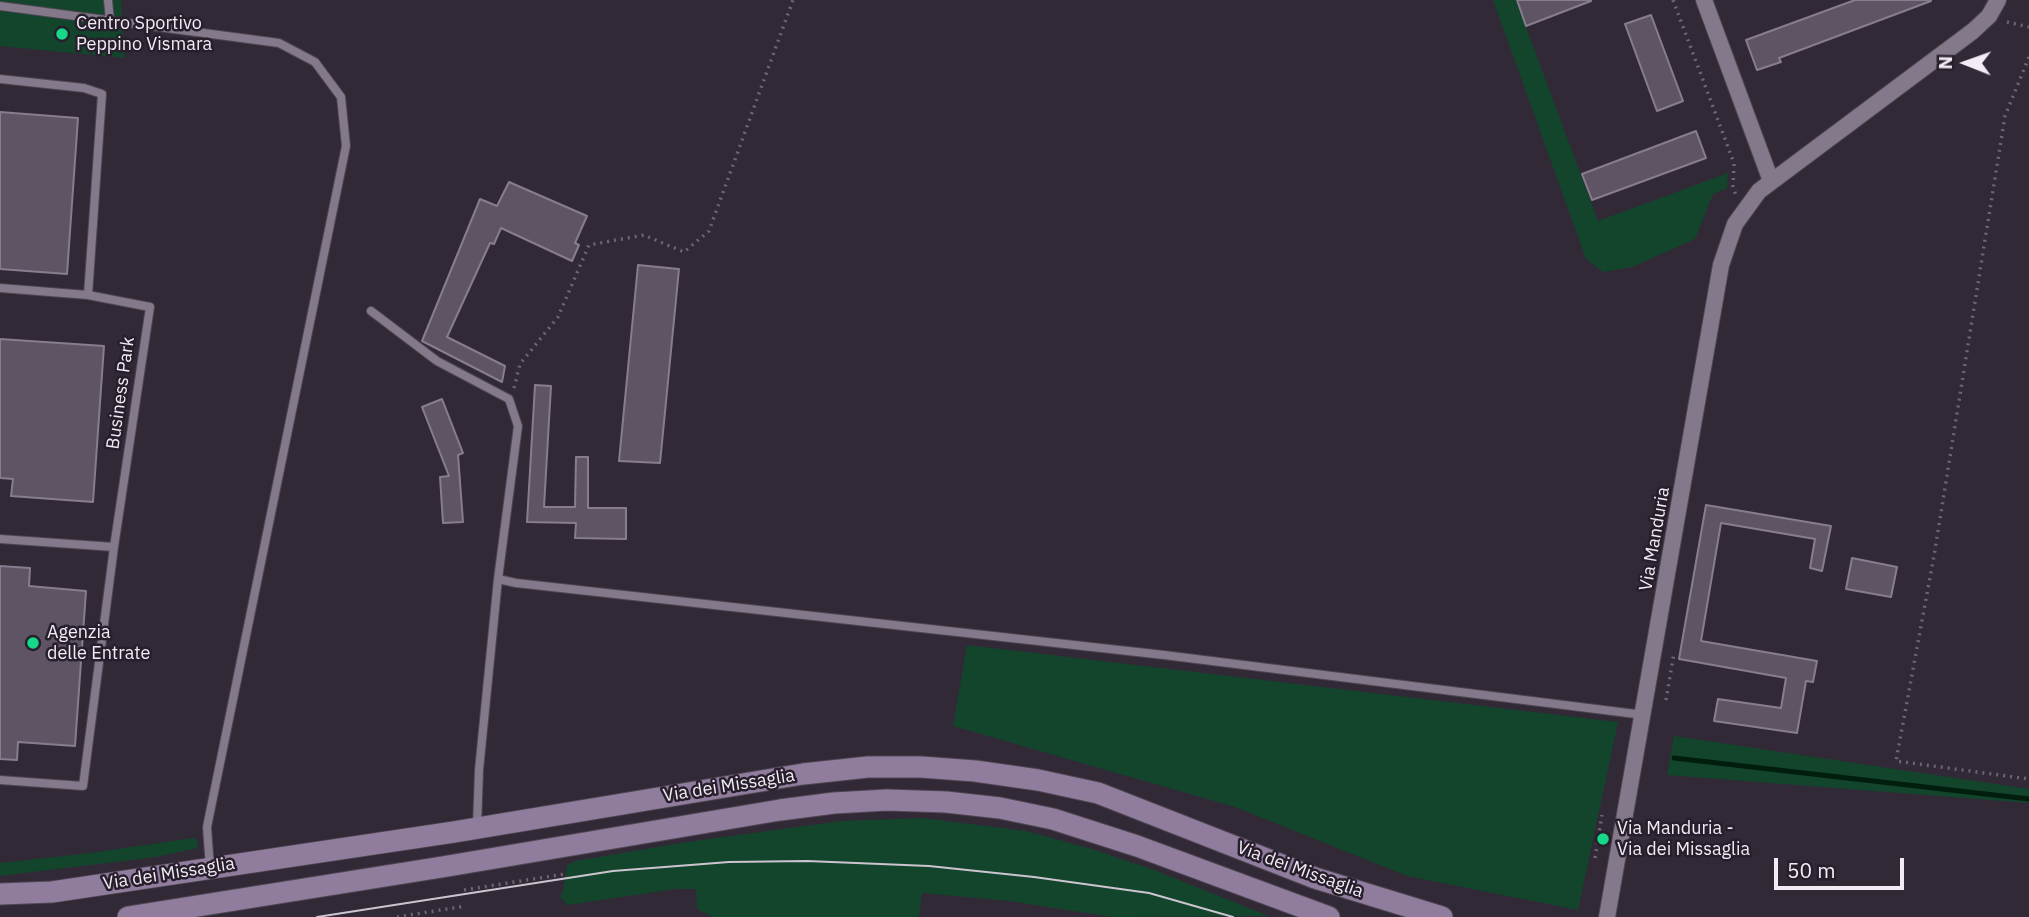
<!DOCTYPE html>
<style>
body{margin:0}
#map{position:relative;width:2029px;height:917px;overflow:hidden;background:#322937;font-family:"IBM Plex Sans",sans-serif}
canvas{display:block}
.north{position:absolute;left:1931px;top:28px;width:70px;height:70px;-webkit-text-stroke:5px #281f2d;paint-order:stroke;rotate:271deg;font-size:19px;font-weight:700;line-height:28px;text-align:center;color:#f2ecf5}
.north::after{content:'';display:block;margin:auto;width:24px;height:32px;background:#f2ecf5;clip-path:polygon(50% 0,100% 100%,50% 72%,0 100%)}
.scale{position:absolute;left:1774px;top:858px;width:130px;height:32px;box-sizing:border-box;border:4px solid #f2ecf5;border-top:0;padding-left:9px;font-size:21px;line-height:24px;white-space:nowrap;color:#f2ecf5;-webkit-text-stroke:5px #281f2d;paint-order:stroke}
</style>
<div id="map">
<canvas width="2029" height="917"></canvas>
<div class="north">N</div>
<div class="scale">50 m</div>
</div>
<script>
const c = document.querySelector('canvas').getContext('2d');
c.lineJoin = 'round';
function fillPath(path, color) { c.fillStyle = color; c.fill(path, 'evenodd'); }
const shape = rows => new Path2D(rows.map(r => 'M' + r).join(''));
function trace(path, color, width, dash) { c.strokeStyle = color; c.lineWidth = width; c.lineCap = dash ? 'butt' : 'round'; c.setLineDash(dash || []); c.stroke(path); }
function write(font, color, halo, rows, align = 'center') {
  c.font = font + ' "IBM Plex Sans",sans-serif'; c.lineWidth = 5; c.setLineDash([]); c.textBaseline = 'middle'; c.strokeStyle = halo; c.fillStyle = color; for (const [text, x, y, turn = 0] of rows) {
    c.save(); c.translate(x, y); c.rotate((+turn || 0) * Math.PI / 180); c.textAlign = isNaN(turn) ? turn : align; if (halo) c.strokeText(text, 0, 0); c.fillText(text, 0, 0); c.restore();
  }
}
fillPath(shape([
 [0,0,121,0,125,58,0,46],
 [1493,0,1516,0,1598,221,1728,173,1727,188,1713,194,1695,239,1632,267,1603,272,1586,259],
 [967,645,1618,722,1578,910,1407,876,1235,807,953,726],
 [1674,736,2029,789,2029,803,1667,775],
 [922,818,1026,831,1095,850,1154,870,1269,916,1112,917,1009,901,922,893,919,917,712,917,697,909,696,889,676,889,567,905,560,896,563,892,567,865,575,861,687,842,841,821],
 [193,838,198,840,197,848,156,857,0,876,0,863,90,853]
]), '#12452c');
trace(shape([
 [1674,758,2029,799]
]), '#001d0e', 5);
const building = shape([
 [1517,0,1591,0,1591,1,1526,26,1517,0],
 [1855,0,1930,0,1931,1,1779,58,1781,62,1757,70,1746,40,1855,0],
 [1651,15,1683,101,1657,111,1625,24,1651,15],
 [0,112,78,118,67,274,0,269,0,112],
 [1696,131,1706,158,1592,200,1582,174,1696,131],
 [509,182,587,216,575,243,579,245,572,261,501,228,494,244,490,243,447,337,505,366,502,382,422,341,480,199,497,206,509,182],
 [638,265,679,269,660,463,619,461,638,265],
 [0,339,104,346,93,502,11,496,13,479,0,478,0,339],
 [535,385,551,386,544,507,575,507,576,457,588,457,588,508,626,508,626,539,575,538,576,523,527,522,535,385],
 [442,399,463,453,458,455,463,522,443,523,440,477,449,476,422,407,442,399],
 [1706,505,1831,526,1822,571,1810,568,1815,539,1721,523,1701,641,1817,661,1813,682,1806,681,1797,733,1714,721,1718,699,1781,708,1786,678,1679,659,1706,505],
 [1852,558,1897,567,1891,597,1846,589,1852,558],
 [0,566,30,568,29,586,86,591,75,746,18,742,17,760,0,759,0,566]
]);
fillPath(building, '#5e5464');
trace(building, '#887d8e', 2);
const lane = shape([
 [108,0,110,21],
 [0,6,279,43,315,62,341,97,346,146,207,827,210,868],
 [0,79,84,88,102,94,88,295],
 [0,288,88,295,150,307,114,547,83,786,0,780],
 [371,311,437,361,509,399,518,426,498,579,479,770,477,827],
 [0,539,114,547],
 [498,579,516,583,1164,655,1644,715]
]);
const street = shape([
 [1704,0,1771,181],
 [1607,917,1721,265,1735,224,1759,191,1973,31,1989,16,1998,0]
]);
const secondary = shape([
 [0,894,52,892,454,832,803,774,868,767,921,767,975,771,1038,780,1098,793,1315,878,1442,917],
 [128,917,442,867,780,810,834,803,887,800,946,802,1000,808,1053,819,1137,846,1329,917]
]);
trace(lane, '#4e4652', 10);
trace(street, '#4e4652', 18);
trace(secondary, '#4e4652', 23);
trace(shape([
 [1673,0,1731,155,1734,164,1733,186,1736,196],
 [2007,22,2029,27],
 [2029,57,2005,116,1934,556,1896,761,2029,779],
 [514,388,520,364,558,317,589,245,644,235,684,252,709,231,793,0],
 [1666,700,1674,653],
 [1595,858,1602,815],
 [464,890,565,874],
 [397,917,466,906]
]), '#6d6571', 3.5, [2, 5]);
trace(lane, '#83798a', 8);
trace(street, '#83798a', 16);
trace(secondary, '#907c9d', 21);
trace(shape([
 [317,917,613,871,729,862,807,861,929,866,1034,877,1149,893,1233,917]
]), '#ccc5cf', 2);
for (const [x, y, r, color] of [
 [62,34,7,"#15d989"],
 [33,643,7,"#15d989"],
 [1603,839,7,"#15d989"]
]) { const dot = new Path2D(); dot.arc(x, y, r, 0, 2 * Math.PI); c.fillStyle = color; c.fill(dot); trace(dot, '#281f2d', 2.5); }
write('18px', '#f2ecf5', '#281f2d', [
 ["Centro Sportivo",76,24],
 ["Peppino Vismara",76,45],
 ["Agenzia",47,633],
 ["delle Entrate",47,654],
 ["Via Manduria -",1617,829],
 ["Via dei Missaglia",1617,850]
], 'left');
write('18px', '#f2ecf5', '#281f2d', [
 ["Business Park",121,393,-82],
 ["Via Manduria",1655,539,-80],
 ["Via dei Missaglia",729,786,-9],
 ["Via dei Missaglia",1300,870,20],
 ["Via dei Missaglia",169,874,-9]
]);
</script>
